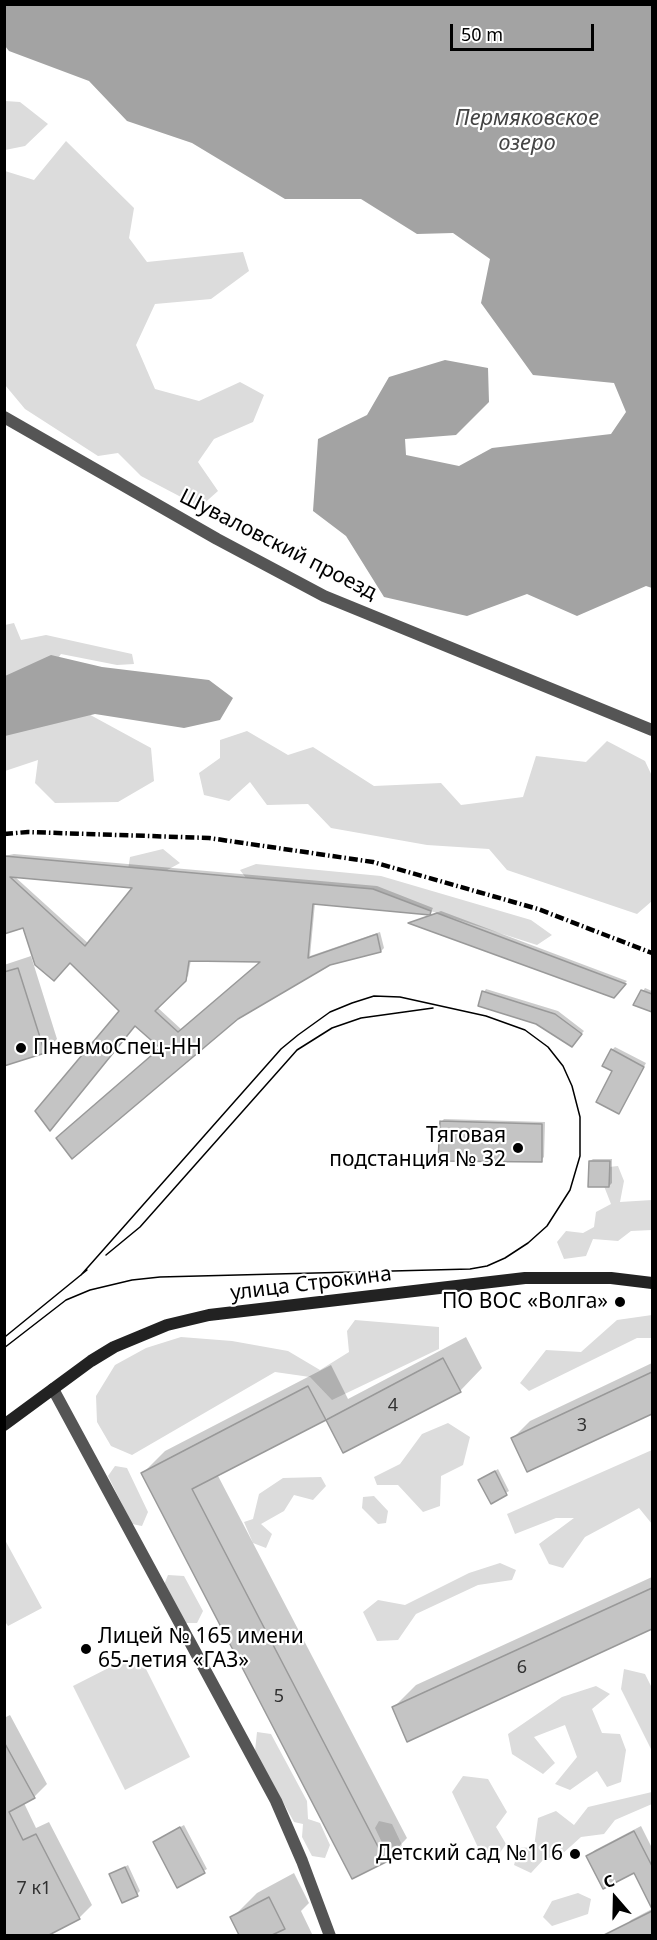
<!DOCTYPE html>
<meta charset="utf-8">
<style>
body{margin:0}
#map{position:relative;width:657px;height:1940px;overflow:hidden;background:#fff;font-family:"Noto Sans",sans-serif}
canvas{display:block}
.frame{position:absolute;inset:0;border:6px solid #000;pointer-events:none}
.north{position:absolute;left:585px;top:1868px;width:60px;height:60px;-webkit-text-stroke:4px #fff;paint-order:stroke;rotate:340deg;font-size:16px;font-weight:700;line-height:24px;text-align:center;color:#000}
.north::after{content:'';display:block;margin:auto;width:21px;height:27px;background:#000;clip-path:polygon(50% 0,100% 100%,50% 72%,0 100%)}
.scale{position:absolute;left:450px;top:24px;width:144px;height:27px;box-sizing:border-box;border:3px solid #000;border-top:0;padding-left:8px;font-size:18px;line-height:21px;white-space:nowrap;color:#000;-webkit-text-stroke:4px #fff;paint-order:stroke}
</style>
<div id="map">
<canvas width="657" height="1940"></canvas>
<div class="frame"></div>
<div class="north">С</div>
<div class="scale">50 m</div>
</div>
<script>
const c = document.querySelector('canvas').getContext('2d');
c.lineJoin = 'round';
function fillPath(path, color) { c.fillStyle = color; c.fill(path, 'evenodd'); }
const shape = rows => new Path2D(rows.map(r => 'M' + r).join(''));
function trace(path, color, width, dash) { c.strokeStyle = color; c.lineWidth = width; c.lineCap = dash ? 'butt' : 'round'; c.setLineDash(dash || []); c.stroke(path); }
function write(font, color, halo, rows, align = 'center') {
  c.font = font + ' "Noto Sans",sans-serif'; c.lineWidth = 4.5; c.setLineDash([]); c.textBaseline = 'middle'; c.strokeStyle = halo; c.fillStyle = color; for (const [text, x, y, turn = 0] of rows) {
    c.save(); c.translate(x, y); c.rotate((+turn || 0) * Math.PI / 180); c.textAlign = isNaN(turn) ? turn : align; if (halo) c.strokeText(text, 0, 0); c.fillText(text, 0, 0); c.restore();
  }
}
fillPath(shape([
 [5,101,20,102,48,124,25,146,5,150,5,154],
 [66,141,134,208,129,238,147,262,243,252,249,271,211,299,155,304,136,345,155,389,199,401,240,382,264,395,253,422,214,439,198,462,218,491,200,507,141,476,118,453,98,456,25,409,5,385,5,171,34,180],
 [14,623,21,640,46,635,132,654,134,664,117,665,61,654,35,691,5,697,5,625],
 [72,705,151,748,154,781,118,802,55,803,35,783,38,760,5,771,5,715],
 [247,731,288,755,313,747,374,786,441,783,461,805,523,797,536,756,586,762,607,741,645,761,652,776,652,901,637,914,507,870,489,849,427,845,331,828,308,804,267,805,250,782,229,801,204,795,199,773,220,758,220,740],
 [163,849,180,863,160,874,128,870,130,857],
 [256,864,381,876,531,920,552,935,537,945,371,892,249,882,240,870],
 [618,1166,624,1181,620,1202,652,1200,652,1230,631,1231,618,1241,593,1239,586,1256,564,1259,557,1242,566,1231,583,1233,594,1227,596,1212,611,1204,602,1181,609,1167],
 [652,1315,652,1338,637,1338,529,1391,520,1383,546,1350,581,1352,617,1320],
 [355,1320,439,1327,439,1349,332,1400,310,1377,275,1372,132,1455,111,1446,97,1422,96,1396,115,1365,146,1348,181,1337,232,1341,288,1351,320,1370,349,1352,347,1331],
 [448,1423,470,1437,463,1465,441,1476,440,1506,423,1512,398,1485,377,1485,374,1477,400,1464,422,1434],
 [652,1450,652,1524,639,1508,585,1537,563,1568,549,1564,539,1544,574,1518,556,1518,515,1534,507,1514],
 [115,1466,127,1468,148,1512,142,1526,132,1524,108,1476],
 [321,1477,326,1486,313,1500,294,1495,284,1511,261,1524,272,1534,266,1548,253,1543,244,1522,253,1519,259,1494,283,1478],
 [374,1496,388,1511,386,1523,378,1524,362,1508,363,1497],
 [5,1540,42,1608,8,1626,4,1620],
 [500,1563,516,1570,512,1580,478,1585,416,1614,398,1640,377,1641,363,1612,378,1600,405,1605,469,1573],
 [168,1575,184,1576,203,1611,197,1623,185,1623,163,1587],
 [138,1653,190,1757,125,1790,73,1686],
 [624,1669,645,1674,652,1688,652,1751,621,1689],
 [596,1686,610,1694,592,1709,602,1733,620,1734,626,1750,621,1782,607,1787,597,1771,570,1790,555,1784,577,1757,565,1725,534,1737,555,1763,543,1774,512,1754,508,1734,562,1697],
 [257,1732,271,1734,307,1801,308,1819,320,1823,330,1845,325,1858,312,1856,302,1837,303,1824,294,1822,255,1751],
 [463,1776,488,1779,507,1812,496,1827,506,1844,494,1861,483,1858,452,1792],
 [652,1792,652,1804,615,1820,604,1834,581,1837,561,1855,544,1859,531,1873,514,1865,519,1848,534,1847,538,1818,556,1811,574,1825,588,1807],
 [379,1821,392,1824,402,1845,397,1854,387,1853,375,1828],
 [578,1893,591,1899,588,1914,552,1926,543,1917,552,1901]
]), '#dcdcdc');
fillPath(shape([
 [4,5,652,5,652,588,646,586,577,616,527,594,467,616,384,597,346,536,313,511,318,439,367,415,389,377,445,360,488,368,489,402,456,435,405,439,406,455,459,466,492,448,611,434,626,412,614,383,533,375,481,303,490,259,453,233,417,234,361,199,285,199,192,143,127,121,89,81,9,51,5,46],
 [51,655,102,667,209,680,233,698,220,720,184,728,95,714,5,736,5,676]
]), '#a3a3a3');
fillPath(shape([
 [14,854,377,886,433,908,430,914,315,903,310,956,380,932,384,948,381,951,330,963,162,1047,70,961,24,926,4,932,4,856],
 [14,876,135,887,89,944],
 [191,960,263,960,182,1030,157,1007,188,976],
 [441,911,627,981,613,996,410,923],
 [31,956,57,1039,44,1052,4,1064,4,965],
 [645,988,652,991,652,1010,635,1004],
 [486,989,558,1011,584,1031,571,1045,484,992],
 [615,1047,646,1063,619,1112,612,1050],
 [444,1119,545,1122,544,1157,541,1160,441,1122],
 [593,1159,612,1159,612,1183,609,1186,590,1161],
 [466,1337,482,1368,460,1391,344,1451,326,1418,217,1474,407,1838,385,1861,143,1473,165,1451,331,1365,348,1399],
 [652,1363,652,1412,527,1470,513,1438,530,1421],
 [498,1469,509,1491,491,1502,480,1480],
 [652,1577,652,1628,408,1740,393,1708,416,1685],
 [10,1715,47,1784,34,1797,24,1803,36,1828,49,1822,92,1905,79,1918,53,1932,53,1936,4,1936,4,1718],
 [184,1825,207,1869,178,1886,154,1842],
 [641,1826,652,1848,652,1906,634,1871,588,1856,595,1850],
 [128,1865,140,1891,137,1894,111,1875],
 [294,1873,309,1903,301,1911,313,1936,235,1936,240,1933,232,1918,257,1893],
 [652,1909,652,1936,629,1936,625,1926,631,1920]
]), '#0003');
const building = shape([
 [4,856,373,889,431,911,430,915,313,904,308,958,377,934,381,952,330,965,238,1019,72,1159,56,1138,160,1048,135,1026,50,1131,35,1111,119,1011,70,963,54,981,35,965,23,928,4,934,4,856],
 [10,877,132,888,85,946,10,877],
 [189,961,260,962,178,1032,155,1011,186,981,189,961],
 [437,913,626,984,614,998,408,923,437,913],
 [18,968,45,1053,4,1066,4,972,18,968],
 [641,990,652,994,652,1012,633,1005,641,990],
 [482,991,555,1014,582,1034,572,1047,536,1024,478,1006,482,991],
 [611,1049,644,1067,619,1114,596,1102,612,1071,602,1066,611,1049],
 [440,1121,542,1124,542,1162,438,1161,440,1121],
 [589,1161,610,1161,609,1187,588,1187,589,1161],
 [443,1358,461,1392,343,1453,326,1420,443,1358],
 [652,1372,652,1414,527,1472,511,1438,652,1372],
 [308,1386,326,1420,192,1489,386,1862,352,1879,141,1473,308,1386],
 [495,1471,507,1495,491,1504,478,1480,495,1471],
 [652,1588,652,1629,407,1742,392,1707,652,1588],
 [4,1742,35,1798,9,1812,23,1840,36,1834,80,1919,49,1935,4,1935,4,1742],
 [180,1827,205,1873,177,1888,153,1842,180,1827],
 [634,1831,652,1866,652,1909,634,1873,603,1889,586,1856,634,1831],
 [125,1867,138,1896,122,1903,109,1874,125,1867],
 [269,1897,285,1929,272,1935,239,1935,230,1917,269,1897],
 [652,1911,652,1935,604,1935,652,1911]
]);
fillPath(building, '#c4c4c4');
trace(building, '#999', 1.5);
trace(shape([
 [4,417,217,539,324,596,652,730],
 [53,1389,276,1801,302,1861,330,1936]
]), '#555', 12);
trace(shape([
 [4,1425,91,1361,114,1347,167,1325,209,1315,525,1278,611,1278,652,1283]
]), '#222', 12);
trace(shape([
 [106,1255,140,1227,297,1050,332,1028,361,1018,433,1008],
 [6,1336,87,1270],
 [4,1348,66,1300,90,1290,132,1280,160,1277,470,1269,487,1266,505,1258,528,1243,547,1226,570,1190,580,1156,580,1117,572,1086,563,1066,548,1047,525,1030,486,1016,400,997,374,996,352,1003,330,1012,298,1035,281,1049,81,1275]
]), '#000', 1.5);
trace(shape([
 [4,834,28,832,209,838,373,862,538,909,652,953]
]), '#000', 4.5, [9, 3, 1.5, 3]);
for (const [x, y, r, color] of [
 [21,1048,6,"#000"],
 [518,1148,6,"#000"],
 [620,1302,6,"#000"],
 [86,1649,6,"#000"],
 [575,1854,6,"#000"]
]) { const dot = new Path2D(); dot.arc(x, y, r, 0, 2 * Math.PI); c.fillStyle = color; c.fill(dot); trace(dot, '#fff', 2); }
write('18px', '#313131', null, [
 ["4",393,1406],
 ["3",582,1426],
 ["6",522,1668],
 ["5",279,1697],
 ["7 к1",34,1889]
]);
write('21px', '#000', '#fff', [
 ["Шуваловский проезд",278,545,27],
 ["улица Строкина",311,1284,-7]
]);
write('21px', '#000', '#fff', [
 ["ПневмоСпец-НН",33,1048,"left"],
 ["Тяговая",506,1136],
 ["подстанция № 32",506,1160],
 ["ПО ВОС «Волга»",608,1302],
 ["Лицей № 165 имени",98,1637,"left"],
 ["65-летия «ГАЗ»",98,1661,"left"],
 ["Детский сад №116",563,1854]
], 'right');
write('italic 22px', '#444', '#fff', [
 ["Пермяковское",527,119],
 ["озеро",527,144]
]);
</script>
